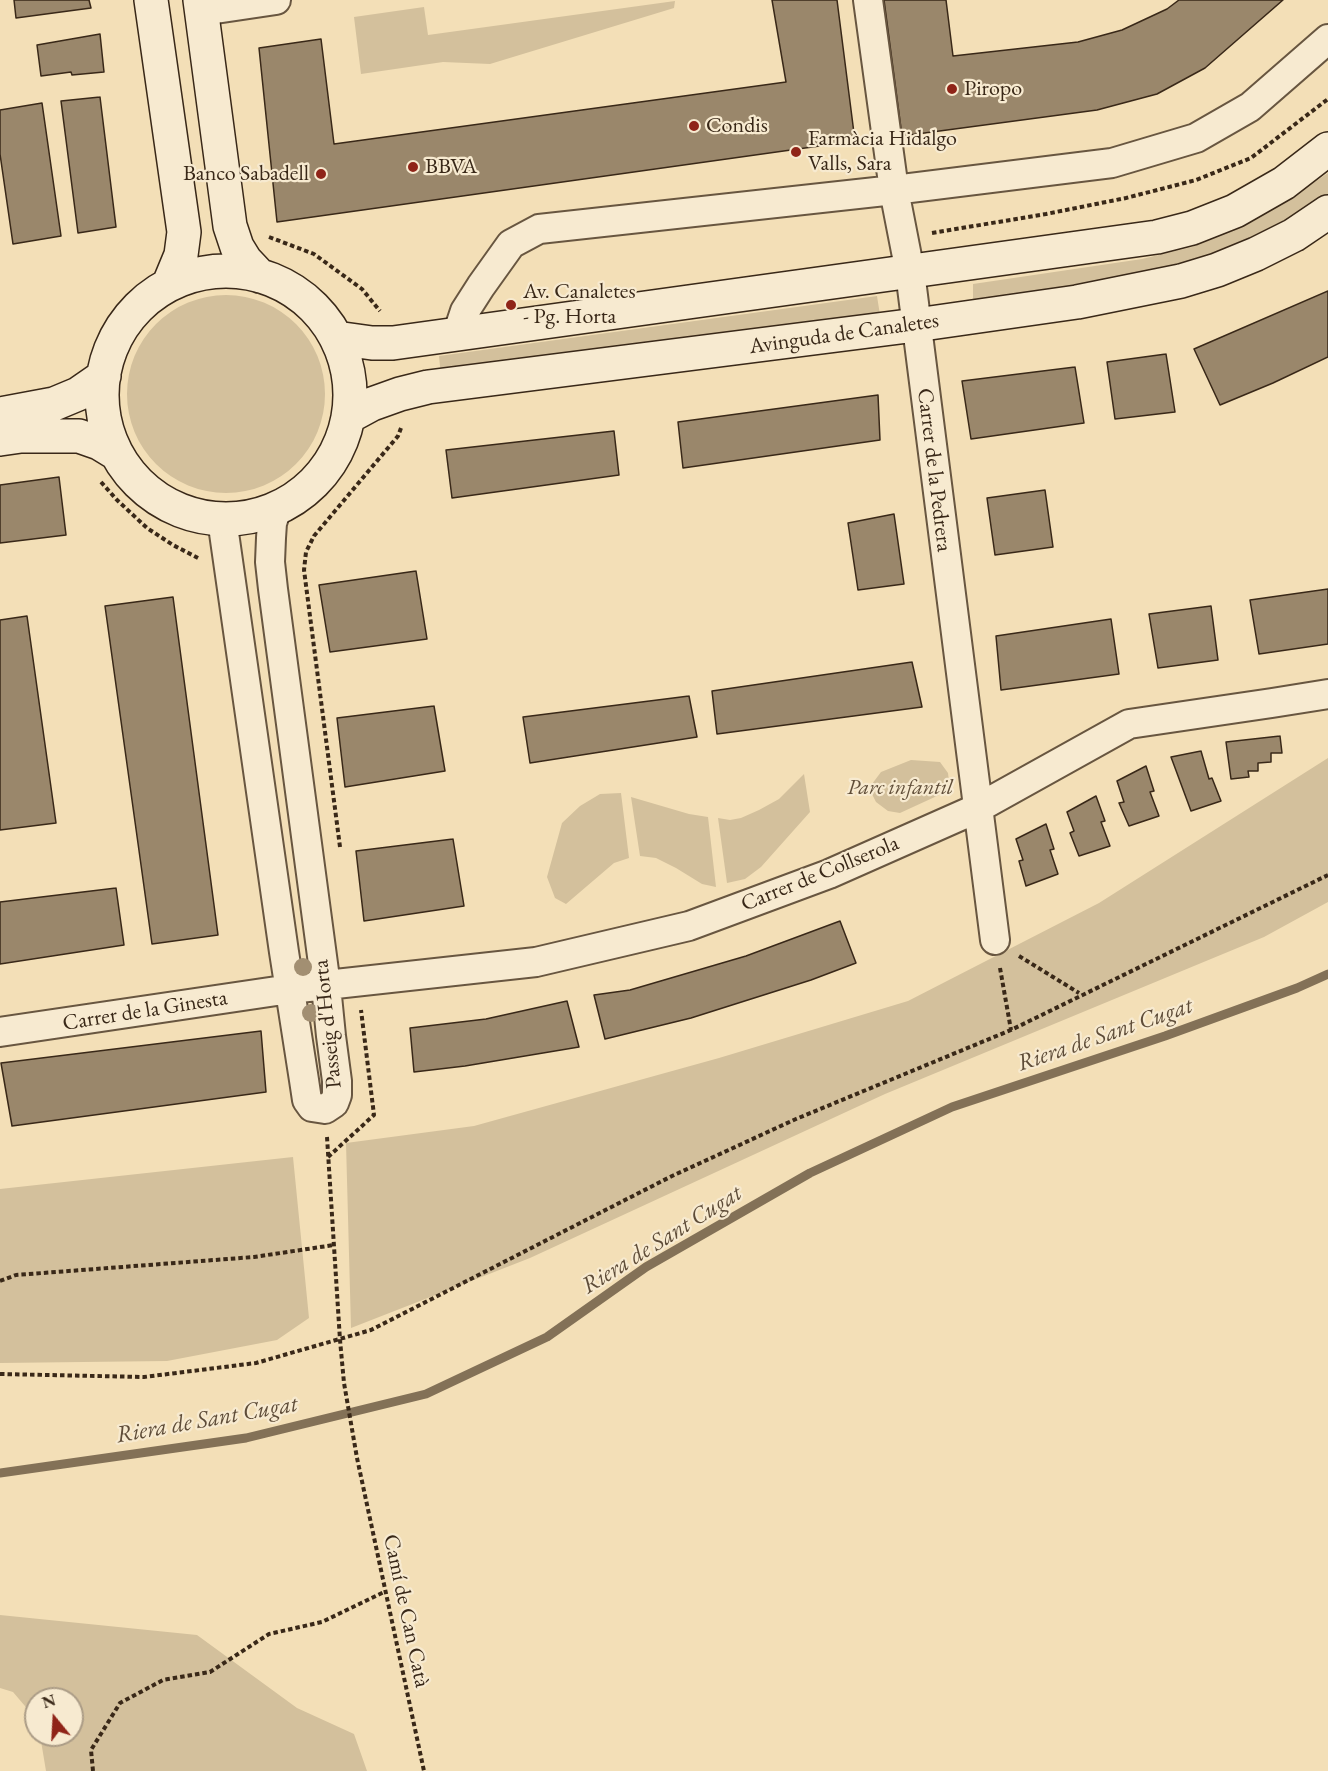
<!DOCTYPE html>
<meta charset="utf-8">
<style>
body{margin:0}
#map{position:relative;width:1328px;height:1771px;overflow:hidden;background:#f3dfb7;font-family:"EB Garamond",serif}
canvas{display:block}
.north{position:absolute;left:24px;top:1687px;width:60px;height:60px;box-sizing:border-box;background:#f7ead0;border:2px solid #ab9c86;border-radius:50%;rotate:342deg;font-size:16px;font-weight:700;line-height:24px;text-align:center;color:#392818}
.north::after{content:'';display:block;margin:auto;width:21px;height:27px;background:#8f2418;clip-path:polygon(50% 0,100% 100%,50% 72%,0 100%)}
</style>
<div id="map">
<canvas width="1328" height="1771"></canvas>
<div class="north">N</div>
</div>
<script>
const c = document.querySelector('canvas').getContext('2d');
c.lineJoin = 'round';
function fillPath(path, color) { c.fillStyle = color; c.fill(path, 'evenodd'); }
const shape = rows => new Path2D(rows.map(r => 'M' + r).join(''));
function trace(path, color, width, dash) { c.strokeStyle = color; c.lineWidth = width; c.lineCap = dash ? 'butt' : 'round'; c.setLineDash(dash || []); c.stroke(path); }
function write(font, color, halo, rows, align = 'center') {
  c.font = font + ' "EB Garamond",serif'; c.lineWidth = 4.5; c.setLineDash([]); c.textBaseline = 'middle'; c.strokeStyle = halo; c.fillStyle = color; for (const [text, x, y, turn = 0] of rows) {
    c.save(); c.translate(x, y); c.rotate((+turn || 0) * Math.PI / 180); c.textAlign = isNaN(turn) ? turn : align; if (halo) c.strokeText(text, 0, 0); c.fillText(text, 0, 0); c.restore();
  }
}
fillPath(shape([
 [675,1,674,8,490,64,443,62,361,74,354,17,424,7,428,35],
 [1328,173,1328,195,1290,223,1240,247,1144,277,973,303,973,284,1142,259,1192,247,1280,205],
 '127 394a99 99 0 1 1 198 0a99 99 0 1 1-198 0Z',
 [877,296,880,315,441,376,439,356],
 [1328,758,1328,902,1264,937,885,1094,530,1258,351,1328,346,1143,474,1126,719,1058,908,1001,1099,903],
 [911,760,940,762,948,773,950,790,900,813,888,811,876,802,869,788,881,772],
 [804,774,810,812,761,867,745,879,727,883,718,818,730,820,741,818,759,810,779,799],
 [621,793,629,858,614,863,566,904,555,898,547,877,562,823,580,806,600,794],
 [631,797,689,814,708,817,716,887,702,884,676,868,656,858,640,856],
 [293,1157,309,1318,277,1340,167,1361,0,1363,0,1189],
 [0,1615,197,1635,297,1708,354,1734,367,1771,46,1771,40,1735,72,1735,72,1699,36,1699,36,1719,13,1692,0,1688]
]), '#d3c09c');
trace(shape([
 [0,1473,246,1438,426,1394,547,1337,646,1267,810,1173,952,1107,1165,1036,1297,988,1328,974]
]), '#837157', 9);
const building = shape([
 [14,0,89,0,91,8,16,18,14,0],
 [772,0,837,0,855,141,277,222,259,48,321,39,334,144,786,82,772,0],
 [884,0,946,0,953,56,1078,42,1122,30,1167,9,1179,0,1283,0,1205,68,1157,94,1097,110,902,136,884,0],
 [100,34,104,72,72,75,71,72,41,76,37,45,100,34],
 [100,97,116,227,78,233,61,101,100,97],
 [42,103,61,236,13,244,0,154,0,110,42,103],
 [1328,291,1328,357,1273,383,1220,405,1194,349,1328,291],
 [1166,354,1175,412,1115,419,1107,362,1166,354],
 [1075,367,1084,423,971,439,962,381,1075,367],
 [878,395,880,440,683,468,678,422,878,395],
 [614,431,619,475,452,498,446,450,614,431],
 [59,477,66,535,0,543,0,485,59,477],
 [1045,490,1053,547,995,555,987,498,1045,490],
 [894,514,904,584,858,590,848,523,894,514],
 [416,571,427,639,330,652,319,585,416,571],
 [1328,589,1328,644,1259,654,1250,600,1328,589],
 [173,597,218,935,152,944,105,606,173,597],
 [1211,606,1218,660,1158,668,1149,614,1211,606],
 [27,616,56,823,0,830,0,620,27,616],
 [1111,619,1119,674,1001,690,996,636,1111,619],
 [912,662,922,707,717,734,712,691,912,662],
 [689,696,697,737,530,763,523,717,689,696],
 [434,706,445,771,345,787,337,718,434,706],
 [1280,736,1282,753,1271,753,1271,762,1258,763,1258,771,1248,771,1249,777,1231,779,1226,742,1280,736],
 [1201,751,1209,779,1212,778,1221,801,1191,811,1171,757,1201,751],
 [1146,766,1154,791,1150,792,1159,816,1129,826,1119,803,1124,802,1117,781,1146,766],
 [1096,796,1105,821,1101,822,1110,846,1079,856,1070,833,1074,831,1067,812,1096,796],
 [1046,824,1054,849,1050,850,1058,874,1026,886,1019,861,1023,860,1016,839,1046,824],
 [453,839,464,906,364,921,356,851,453,839],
 [116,888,124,945,0,964,0,902,116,888],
 [840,921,856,963,811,980,691,1018,605,1039,594,995,630,990,746,956,840,921],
 [567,1001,579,1047,465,1066,414,1072,410,1028,486,1019,567,1001],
 [261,1031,266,1092,12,1126,1,1063,261,1031]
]);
fillPath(building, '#9a876b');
trace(building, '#392818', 1.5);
const street = shape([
 [868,0,894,190,910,272,995,940],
 [202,11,276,0],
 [457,335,465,311,481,286,511,244,539,229,894,190,1112,163,1196,138,1250,107,1328,39],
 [222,519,284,952,304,1080,307,1100,312,1107,325,1109,334,1103,337,1095,337,1081,331,1036,326,986,273,589,270,562,271,538,272,523,277,508],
 [0,1032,290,989,536,962,689,926,829,874,978,808,1129,724,1272,703,1328,694]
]);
const secondary = shape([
 [151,0,184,232,181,255,169,284],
 [200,0,230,226,237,247,245,260,260,276],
 '102 395a124 124 0 1 1 248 0a124 124 0 1 1-248 0Z',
 [336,338,372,343,393,343,1157,237,1192,228,1235,211,1284,183,1328,149],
 [0,414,54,404,78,394,104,376],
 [348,417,372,404,400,394,428,387,916,325,1077,302,1181,281,1217,270,1256,254,1294,235,1328,212],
 [0,439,21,436,79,436,99,443,117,454]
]);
trace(street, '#685640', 32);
trace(secondary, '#392818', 36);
trace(shape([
 [932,233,1046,214,1126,198,1196,180,1251,158,1328,99],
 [269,237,314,254,362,289,380,311],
 [101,482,117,500,147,528,173,545,198,558],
 [340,847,304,570,306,552,314,536,398,436,401,428],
 [1019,956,1079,993],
 [1000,968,1011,1030],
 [327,1137,340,1340,344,1383,357,1458,424,1771],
 [328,1157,374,1115,361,1010],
 [0,1281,16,1275,254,1257,334,1245],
 [0,1374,144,1377,256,1363,371,1330,672,1176,796,1119,1011,1030,1328,875],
 [93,1771,91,1750,120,1703,163,1680,210,1672,269,1634,322,1622,384,1592]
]), '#392818', 4, [4.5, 3]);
trace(street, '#f7ead0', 28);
trace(secondary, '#f7ead0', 33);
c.fillStyle = '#a28f72';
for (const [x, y] of [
 [303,967],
 [311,1013]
]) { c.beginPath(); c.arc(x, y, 9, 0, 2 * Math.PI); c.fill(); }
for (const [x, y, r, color] of [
 [952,89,6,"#8f2418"],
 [694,126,6,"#8f2418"],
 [796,152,6,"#8f2418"],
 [413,167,6,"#8f2418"],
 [321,174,6,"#8f2418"],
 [511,305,6,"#8f2418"]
]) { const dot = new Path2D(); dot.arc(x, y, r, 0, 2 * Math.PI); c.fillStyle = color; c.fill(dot); trace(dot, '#f7ead0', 2); }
write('22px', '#392818', '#f7ead0', [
 ["Piropo",964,89],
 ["Condis",706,126],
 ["Farmàcia Hidalgo",808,139],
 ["Valls, Sara",808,164],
 ["BBVA",425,167],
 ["Banco Sabadell",309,174,"right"],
 ["Av. Canaletes",523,292],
 ["- Pg. Horta",523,317]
], 'left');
write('22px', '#392818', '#f7ead0', [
 ["Avinguda de Canaletes",844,334,-8],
 ["Carrer de la Pedrera",934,470,83],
 ["Carrer de Collserola",820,874,-22],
 ["Carrer de la Ginesta",145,1011,-9],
 ["Passeig d'Horta",328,1024,-96],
 ["Camí de Can Catà",406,1611,78]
]);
write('italic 22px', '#604e39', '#f7ead0', [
 ["Parc infantil",900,788]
]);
write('italic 24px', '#5e4c38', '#f7ead0', [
 ["Riera de Sant Cugat",1105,1035,-19],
 ["Riera de Sant Cugat",662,1240,-32],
 ["Riera de Sant Cugat",207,1420,-10]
]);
</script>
